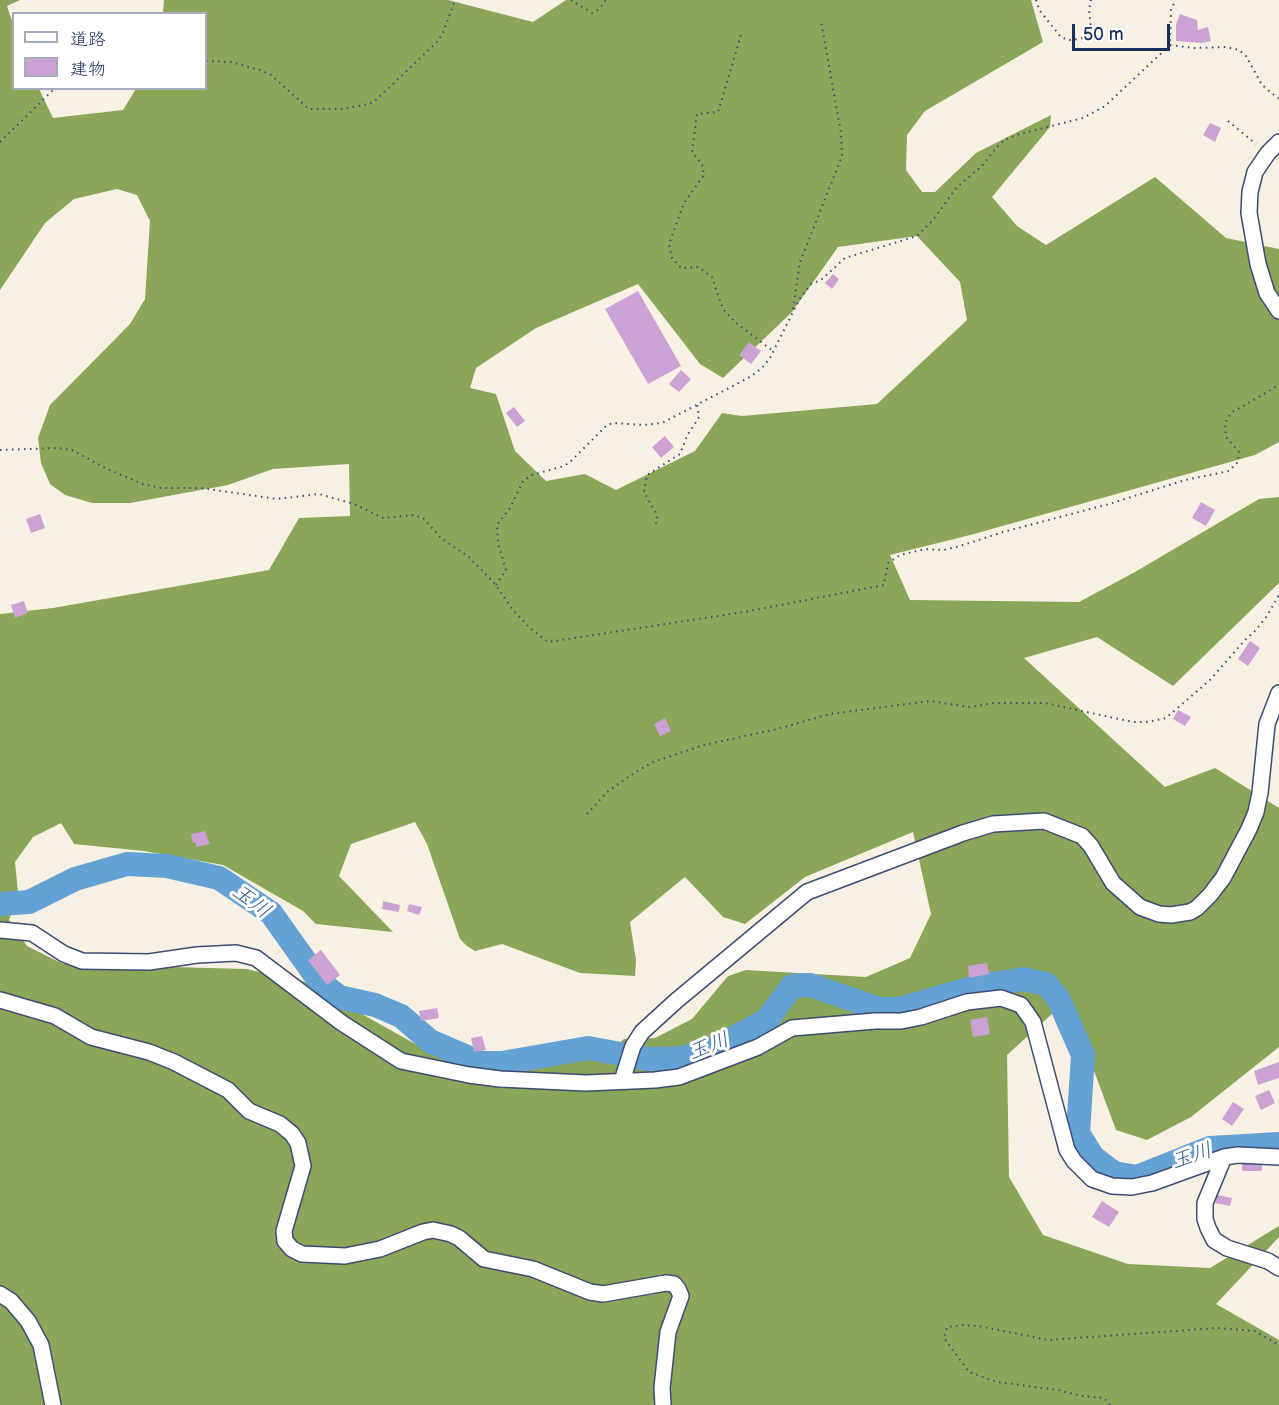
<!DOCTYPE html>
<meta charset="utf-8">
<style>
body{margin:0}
#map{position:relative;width:1279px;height:1405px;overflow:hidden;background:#f8f0e2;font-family:"Balsamiq Sans","Klee One",sans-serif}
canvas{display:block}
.legend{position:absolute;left:12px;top:12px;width:195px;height:78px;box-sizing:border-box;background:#fff;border:2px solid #a4acbf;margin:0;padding:8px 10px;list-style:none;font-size:18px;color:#1b2f5e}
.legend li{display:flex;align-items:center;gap:12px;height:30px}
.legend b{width:30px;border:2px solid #a4acbf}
.scale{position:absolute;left:1072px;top:24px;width:98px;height:27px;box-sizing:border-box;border:3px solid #1b2f5e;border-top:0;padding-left:8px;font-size:18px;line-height:21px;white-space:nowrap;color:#1b2f5e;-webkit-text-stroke:4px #fff;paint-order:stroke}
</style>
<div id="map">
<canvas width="1279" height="1405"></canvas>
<ul class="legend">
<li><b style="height:8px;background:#fff"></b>道路</li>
<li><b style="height:16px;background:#cca2d4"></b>建物</li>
</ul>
<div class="scale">50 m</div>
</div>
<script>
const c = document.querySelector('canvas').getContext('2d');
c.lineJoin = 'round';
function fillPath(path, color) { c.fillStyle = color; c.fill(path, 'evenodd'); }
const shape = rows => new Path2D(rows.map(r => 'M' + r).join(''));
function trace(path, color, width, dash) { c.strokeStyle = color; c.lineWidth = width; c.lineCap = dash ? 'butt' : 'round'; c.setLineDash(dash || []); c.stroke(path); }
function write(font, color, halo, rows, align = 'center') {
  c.font = font + ' "Balsamiq Sans","Klee One",sans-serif'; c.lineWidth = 6; c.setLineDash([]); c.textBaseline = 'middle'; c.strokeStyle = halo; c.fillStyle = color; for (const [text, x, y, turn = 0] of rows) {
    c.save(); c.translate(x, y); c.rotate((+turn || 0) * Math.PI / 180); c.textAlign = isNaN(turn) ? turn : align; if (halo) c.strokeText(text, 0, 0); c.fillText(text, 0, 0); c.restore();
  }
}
fillPath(shape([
 [0,0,20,0,7,6,13,24,14,88,39,89,53,118,123,110,136,89,206,88,206,14,163,13,164,0,448,0,533,22,566,0,1031,0,1043,42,925,111,907,135,906,170,922,192,935,192,976,153,1051,115,1050,127,992,197,1017,226,1046,245,1155,177,1226,238,1279,249,1279,442,1255,455,974,534,890,555,910,600,1079,602,1135,572,1259,499,1279,497,1279,583,1173,686,1097,637,1024,658,1165,787,1215,768,1279,808,1279,1047,1191,1117,1147,1140,1116,1130,1081,1036,1064,1003,1007,1055,1009,1177,1043,1235,1128,1264,1210,1268,1279,1226,1279,1237,1216,1304,1279,1340,1279,1405,0,1405,0,614,53,608,269,570,299,518,350,516,349,464,273,469,228,485,130,503,92,503,65,495,50,484,41,463,38,438,50,405,130,324,145,299,150,221,137,195,117,189,74,199,45,223,0,290],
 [917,236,960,282,967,320,877,404,742,416,722,413,695,451,616,490,585,474,546,481,515,451,496,394,470,388,476,368,536,328,638,284,700,364,723,378,792,312,838,247],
 [415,822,427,844,460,939,467,946,475,951,502,944,580,973,635,976,636,960,630,922,685,877,723,917,745,924,805,877,913,832,931,914,910,958,866,977,746,970,728,976,692,1019,655,1038,624,1039,602,1058,463,1067,417,1045,305,982,246,969,63,964,27,946,9,920,18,893,15,862,33,837,61,823,74,844,144,851,223,865,303,911,316,924,393,932,339,876,351,844]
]), '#89a659');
trace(shape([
 [0,904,29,902,75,879,127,864,167,866,219,878,271,913,320,982,339,997,375,1005,401,1016,430,1041,481,1063,502,1063,588,1048,648,1059,684,1058,714,1048,767,1020,792,986,810,985,879,1009,899,1009,975,987,1023,979,1046,984,1058,998,1083,1055,1078,1133,1093,1157,1114,1173,1137,1177,1210,1148,1279,1144]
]), '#64a2d6', 24);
fillPath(shape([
 [1180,14,1197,20,1198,30,1208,27,1211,41,1201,43,1176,41,1176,25],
 [1210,123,1221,128,1215,142,1203,135],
 [833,274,839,279,832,289,825,283],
 [638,291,681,366,648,384,605,309],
 [749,342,761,351,751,364,739,355],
 [681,370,691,379,679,392,669,384],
 [514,407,525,421,517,427,506,413],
 [665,436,674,447,661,458,652,447],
 [1201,502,1215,510,1206,526,1192,518],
 [40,514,45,528,31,533,26,519],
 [24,601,28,613,15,618,11,605],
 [1250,641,1260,648,1248,666,1238,659],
 [1178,710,1191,717,1185,726,1173,719],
 [665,718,671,731,660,736,654,724],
 [205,831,210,844,196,847,196,843,193,843,191,834],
 [383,901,400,905,399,912,382,909],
 [409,904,422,907,419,915,407,911],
 [321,950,340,975,327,985,308,960],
 [987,963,989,974,969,978,968,966],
 [437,1008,439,1018,421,1021,419,1011],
 [987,1017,990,1034,973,1037,970,1020],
 [482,1036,486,1050,474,1052,471,1038],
 [1279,1062,1279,1078,1258,1085,1254,1071],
 [1269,1090,1275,1103,1261,1110,1255,1096],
 [1233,1102,1244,1109,1232,1126,1222,1119],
 [1242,1160,1262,1160,1262,1171,1242,1171],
 [1217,1195,1232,1198,1230,1206,1215,1203],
 [1102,1201,1119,1212,1109,1227,1092,1217]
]), '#cca2d4');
const minor = shape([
 [1279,142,1268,153,1255,172,1250,192,1249,213,1258,264,1267,293,1279,311],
 [0,930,32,933,64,954,82,961,149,962,197,955,236,953,256,958,342,1023,401,1061,469,1075,500,1079,586,1083,655,1080,679,1077,758,1047,792,1028,875,1021,901,1021,921,1017,967,1002,1001,998,1021,1005,1033,1022,1067,1150,1074,1161,1092,1179,1112,1186,1132,1187,1152,1183,1224,1157,1238,1155,1279,1157],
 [0,1000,55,1016,91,1037,149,1052,174,1062,228,1090,249,1111,280,1124,292,1134,298,1143,303,1166,284,1231,285,1241,292,1249,302,1254,345,1256,380,1249,423,1232,433,1230,451,1234,459,1238,484,1259,533,1269,590,1292,603,1294,666,1283,674,1284,678,1289,681,1296,668,1332,662,1388,663,1405],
 [622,1081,633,1046,642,1032,676,1001,807,892,963,833,993,824,1044,821,1082,836,1091,846,1113,883,1140,907,1159,914,1171,915,1190,912,1197,908,1210,895,1223,878,1249,829,1256,812,1260,793,1267,724,1279,693],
 [1224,1157,1205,1203,1205,1219,1208,1228,1214,1240,1227,1248,1268,1261,1279,1268],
 [0,1294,11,1301,28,1321,41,1345,53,1405]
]);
trace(minor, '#3c4c72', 18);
trace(shape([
 [571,0,592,13,599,9,606,0],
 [1036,0,1040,11,1060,36,1067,40,1072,40,1083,38,1088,33,1091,28,1089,10,1091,0],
 [741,35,718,112,697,114,692,152,702,164,704,175,684,203,669,244,672,258,681,268,698,267,712,277,723,309,735,322,773,351],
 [1170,45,1194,48,1226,47,1239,50,1246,56,1262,85,1279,99],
 [206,61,231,62,260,70,271,75,309,109,342,109,369,104,375,101,437,42,443,33,455,0],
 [1228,121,1256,144],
 [0,142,55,88],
 [793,309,800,262,842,156,841,133,821,21],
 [0,450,58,448,72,450,107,469,143,484,161,488,201,488,277,499,319,494,354,504,383,518,413,515,423,518,441,538,469,557,496,585,512,609,530,628,548,642,744,612,884,585,888,563,900,555,925,549,944,550,960,546,1003,532,1109,504,1185,480,1229,471,1238,462,1239,452,1226,437,1225,423,1231,413,1279,385],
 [656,524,657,515,644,492,647,475,680,454,687,436,699,417,697,404],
 [496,585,506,570,498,544,497,525,510,508,523,481,532,475,564,466,570,462,607,425,614,423,644,425,662,423,750,377,762,368,770,358,799,300,811,284,821,280,845,258,917,236,933,220,957,187,982,166,996,148,1004,140,1016,135,1083,118,1105,106,1170,45,1171,9,1176,0],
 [587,814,607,792,634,773,653,762,704,745,777,729,830,714,930,701,969,707,994,703,1045,703,1133,722,1147,722,1166,718,1210,680,1244,641,1256,630,1267,616,1279,595],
 [1110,1405,1104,1398,1082,1396,1058,1390,997,1382,969,1372,944,1338,947,1327,963,1325,979,1326,1048,1340,1217,1328,1255,1331,1279,1345]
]), '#3c4c72', 2, [1.5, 4.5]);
trace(minor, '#fff', 15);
write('italic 21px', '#385d8e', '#fff', [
 ["玉川",251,902,37],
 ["玉川",709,1047,-21],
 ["玉川",1192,1157,-18]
]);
</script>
